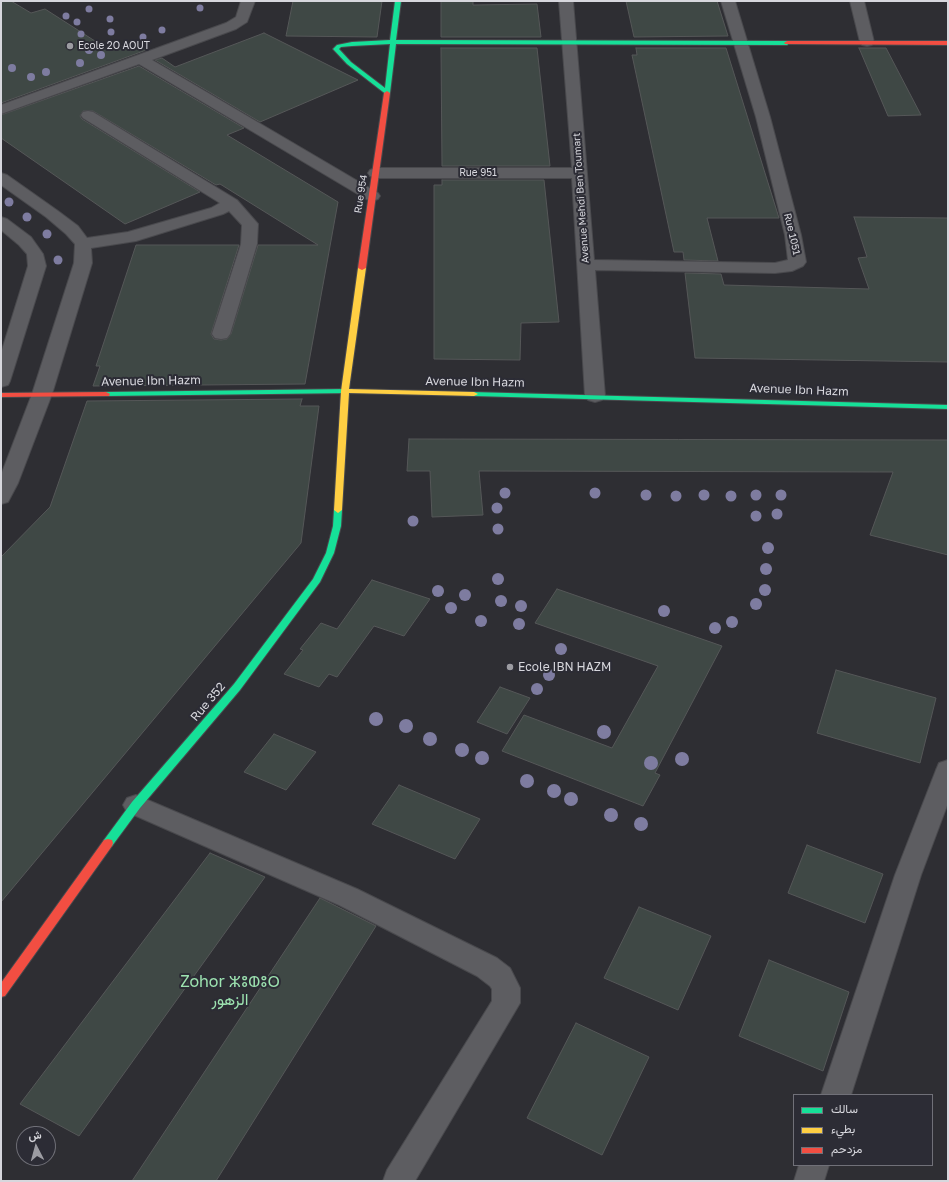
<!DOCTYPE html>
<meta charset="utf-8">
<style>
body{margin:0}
#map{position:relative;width:949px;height:1182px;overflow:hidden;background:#2e2e33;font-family:"Golos Text",Vazirmatn,sans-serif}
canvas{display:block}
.frame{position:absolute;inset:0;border:2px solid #d7d7dd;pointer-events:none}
.legend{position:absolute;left:793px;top:1094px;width:140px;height:72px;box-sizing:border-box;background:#2c2c35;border:1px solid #707078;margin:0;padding:5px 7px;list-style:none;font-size:12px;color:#d7d7dd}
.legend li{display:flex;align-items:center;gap:8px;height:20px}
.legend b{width:20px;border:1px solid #707078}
.north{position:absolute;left:16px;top:1126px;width:40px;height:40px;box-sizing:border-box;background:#2c2c35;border:1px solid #707078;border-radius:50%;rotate:354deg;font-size:11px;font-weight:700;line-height:16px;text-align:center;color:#d7d7dd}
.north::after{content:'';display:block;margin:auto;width:14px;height:18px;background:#9c9ca2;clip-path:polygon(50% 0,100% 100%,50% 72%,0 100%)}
</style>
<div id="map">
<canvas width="949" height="1182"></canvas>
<div class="frame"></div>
<ul class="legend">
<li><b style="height:5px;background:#16e098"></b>سالك</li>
<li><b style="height:5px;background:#ffcf43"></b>بطيء</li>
<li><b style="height:5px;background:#f24e42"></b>مزدحم</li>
</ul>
<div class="north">ش</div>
</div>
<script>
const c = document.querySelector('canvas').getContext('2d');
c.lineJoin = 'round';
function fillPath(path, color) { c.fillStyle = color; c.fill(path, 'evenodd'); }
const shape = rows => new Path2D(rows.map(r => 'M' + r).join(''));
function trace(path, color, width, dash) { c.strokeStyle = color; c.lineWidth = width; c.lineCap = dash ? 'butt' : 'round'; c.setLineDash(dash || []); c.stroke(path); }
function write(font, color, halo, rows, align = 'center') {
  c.font = font + ' "Golos Text",Vazirmatn,"Noto Sans Tifinagh",sans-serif'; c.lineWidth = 4; c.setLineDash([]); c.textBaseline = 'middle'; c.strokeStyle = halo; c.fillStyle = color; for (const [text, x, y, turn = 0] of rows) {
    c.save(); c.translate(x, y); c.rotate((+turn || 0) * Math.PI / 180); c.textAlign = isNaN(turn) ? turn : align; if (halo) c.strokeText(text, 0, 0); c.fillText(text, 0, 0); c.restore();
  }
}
const building = shape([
 [1,1,11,1,31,13,45,9,109,50,137,41,149,49,1,103,1,1],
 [293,1,382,1,377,37,286,36,293,1],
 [441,1,473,1,473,5,537,4,541,37,441,37,441,1],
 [626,1,717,1,728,36,634,37,626,1],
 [264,33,358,80,260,122,155,60,162,58,175,67,264,33],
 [441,48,537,48,550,166,442,166,441,48],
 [636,48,726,48,779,218,707,218,718,261,684,260,683,252,674,252,632,55,637,55,636,48],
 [859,48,886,48,921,115,888,116,859,48],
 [139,66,244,128,227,135,338,202,305,384,93,386,100,366,96,366,136,245,239,245,211,334,214,339,221,340,227,339,231,334,258,245,318,245,220,184,216,185,93,111,83,111,80,116,82,119,200,192,125,224,1,138,1,115,139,66],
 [442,180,544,180,559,322,521,323,520,360,434,359,434,185,442,185,442,180],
 [854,217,948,218,948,362,695,358,685,273,721,274,724,285,869,289,858,258,867,257,854,217],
 [302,399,300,406,319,406,301,543,1,902,1,557,50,507,87,401,302,399],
 [409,439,948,440,948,555,870,535,893,472,479,471,483,515,432,517,430,471,407,471,409,439],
 [372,580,430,599,404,636,374,626,337,677,329,674,319,687,284,674,303,650,300,649,321,623,337,629,372,580],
 [557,589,722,646,655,773,660,775,643,806,502,751,524,715,612,748,658,666,535,623,557,589],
 [836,670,936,698,920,763,817,733,836,670],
 [500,687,530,698,507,734,477,722,500,687],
 [274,734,316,752,286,790,244,772,274,734],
 [399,785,480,819,455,859,372,824,399,785],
 [807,845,883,874,865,923,788,893,807,845],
 [210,853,265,877,79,1136,20,1104,210,853],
 [320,898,376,926,216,1181,132,1181,320,898],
 [639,907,711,936,678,1010,604,978,639,907],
 [769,960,849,992,823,1071,739,1036,769,960],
 [576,1023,649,1057,602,1155,527,1118,576,1023]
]);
fillPath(building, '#3f4845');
trace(building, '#555758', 1);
const street = shape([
 [241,1,255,1,247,22,236,29,152,60,378,193,380,196,378,199,372,201,366,199,139,64,1,114,1,105,226,23,236,17,241,1],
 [559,1,573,1,594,260,775,263,788,260,785,235,756,117,721,1,735,1,770,117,801,235,806,262,803,266,792,271,775,273,595,270,605,396,602,400,595,402,588,400,585,396,572,178,376,178,370,176,368,173,370,170,376,168,572,168,559,1],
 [850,1,864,1,874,42,872,45,867,46,862,45,860,42,850,1],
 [88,111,93,112,237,200,258,224,257,244,230,334,227,338,221,339,215,338,212,334,241,244,242,225,229,211,223,214,136,241,91,248,92,263,52,394,18,483,8,502,1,504,1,475,32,394,74,263,75,244,66,234,46,217,1,185,1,173,7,175,58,211,78,226,87,238,128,232,211,208,220,203,83,118,81,115,83,112,88,111],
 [1,217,7,219,31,237,43,254,46,266,10,381,8,385,1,387,1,353,28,266,27,254,19,245,1,230,1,217],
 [948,760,948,803,921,875,851,1095,821,1095,895,875,936,770,939,763,948,760],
 [136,795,357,889,497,958,510,968,520,988,520,1003,415,1181,383,1181,387,1170,492,1001,492,989,490,986,477,976,339,905,127,812,123,805,127,798,136,795],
 [799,1165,829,1165,824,1181,794,1181,799,1165]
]);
const fast = shape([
 [395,1,401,1,396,40,787,41,790,43,787,45,396,44,390,93,387,95,347,64,333,49,337,45,352,42,390,40,395,1],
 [390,44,385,88,351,62,339,49,341,47,352,46,390,44],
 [349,389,352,389,353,391,352,393,106,396,102,394,106,392,349,389],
 [471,392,948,405,948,409,474,396,471,396,470,394,471,392],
 [338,507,342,510,341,526,334,553,320,582,240,690,140,808,112,846,108,847,104,846,103,843,104,840,132,802,234,684,313,579,326,553,333,526,334,510,338,507]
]);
const slow = shape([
 [362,266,366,268,349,389,474,392,478,394,474,396,349,393,342,510,338,513,334,510,341,391,358,268,362,266]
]);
const jam = shape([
 [787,41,948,41,948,45,785,44,784,43,787,41],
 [387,91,390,93,366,268,362,270,358,268,384,93,387,91],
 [106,392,110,394,109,396,1,397,1,393,106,392],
 [108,839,112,840,113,843,112,846,5,996,1,997,1,983,104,840,108,839]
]);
trace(street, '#49494d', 2);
trace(fast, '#49494d', 2);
trace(slow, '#49494d', 2);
trace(jam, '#49494d', 2);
fillPath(street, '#5d5d61');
fillPath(fast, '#16e098');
fillPath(slow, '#ffcf43');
fillPath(jam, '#f24e42');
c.fillStyle = '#7e7ca0';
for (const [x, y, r] of [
 [200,8,3.5],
 [89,9,3.5],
 [66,16,3.5],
 [110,19,3.5],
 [77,22,3.5],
 [162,30,3.5],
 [111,32,3.5],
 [81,34,3.5],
 [143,37,3.5],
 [89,50,4],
 [101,55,4],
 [80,63,4],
 [12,68,4],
 [46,72,4],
 [31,77,4],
 [9,202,4.5],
 [27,217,4.5],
 [47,234,4.5],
 [58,260,4.5],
 [505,493,5.5],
 [595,493,5.5],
 [646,495,5.5],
 [704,495,5.5],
 [756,495,5.5],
 [781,495,5.5],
 [676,496,5.5],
 [731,496,5.5],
 [497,508,5.5],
 [777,514,5.5],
 [756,516,5.5],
 [413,521,5.5],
 [498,529,5.5],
 [768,548,6],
 [766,569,6],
 [498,579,6],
 [765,590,6],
 [438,591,6],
 [465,595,6],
 [501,601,6],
 [756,604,6],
 [521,606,6],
 [451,608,6],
 [664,611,6],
 [481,621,6],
 [732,622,6],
 [519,624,6],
 [715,628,6],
 [561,649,6],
 [549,675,6],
 [537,689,6],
 [376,719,7],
 [406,726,7],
 [604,732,7],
 [430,739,7],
 [462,750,7],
 [482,758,7],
 [682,759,7],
 [651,763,7],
 [527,781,7],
 [554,791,7],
 [571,799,7],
 [611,815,7],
 [641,824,7]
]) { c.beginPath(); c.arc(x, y, r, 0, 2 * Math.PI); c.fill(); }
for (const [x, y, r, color] of [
 [70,46,4,"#9c9ca2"],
 [510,667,4,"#9c9ca2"]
]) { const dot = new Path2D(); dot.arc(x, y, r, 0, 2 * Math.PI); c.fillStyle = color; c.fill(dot); trace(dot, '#2c2c35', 1.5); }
write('10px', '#d7d7dd', '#2c2c35', [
 ["Ecole 2O AOUT",78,46]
], 'left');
write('10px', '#d7d7dd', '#2c2c35', [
 ["Rue 951",478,173],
 ["Rue 954",361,194,-81],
 ["Avenue Mehdi Ben Toumart",581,198,-94],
 ["Rue 1051",792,234,77]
]);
write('12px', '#d7d7dd', '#2c2c35', [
 ["Avenue Ibn Hazm",151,381,-1],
 ["Avenue Ibn Hazm",475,382,1],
 ["Avenue Ibn Hazm",799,390,2],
 ["Rue 352",208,702,-50]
]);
write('12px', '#d7d7dd', '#2c2c35', [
 ["Ecole IBN HAZM",518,667]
], 'left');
write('16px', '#9de3b0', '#2c2c35', [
 ["Zohor ⵣⵓⵀⵓⵔ",230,982],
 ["الزهور",230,1000]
]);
</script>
